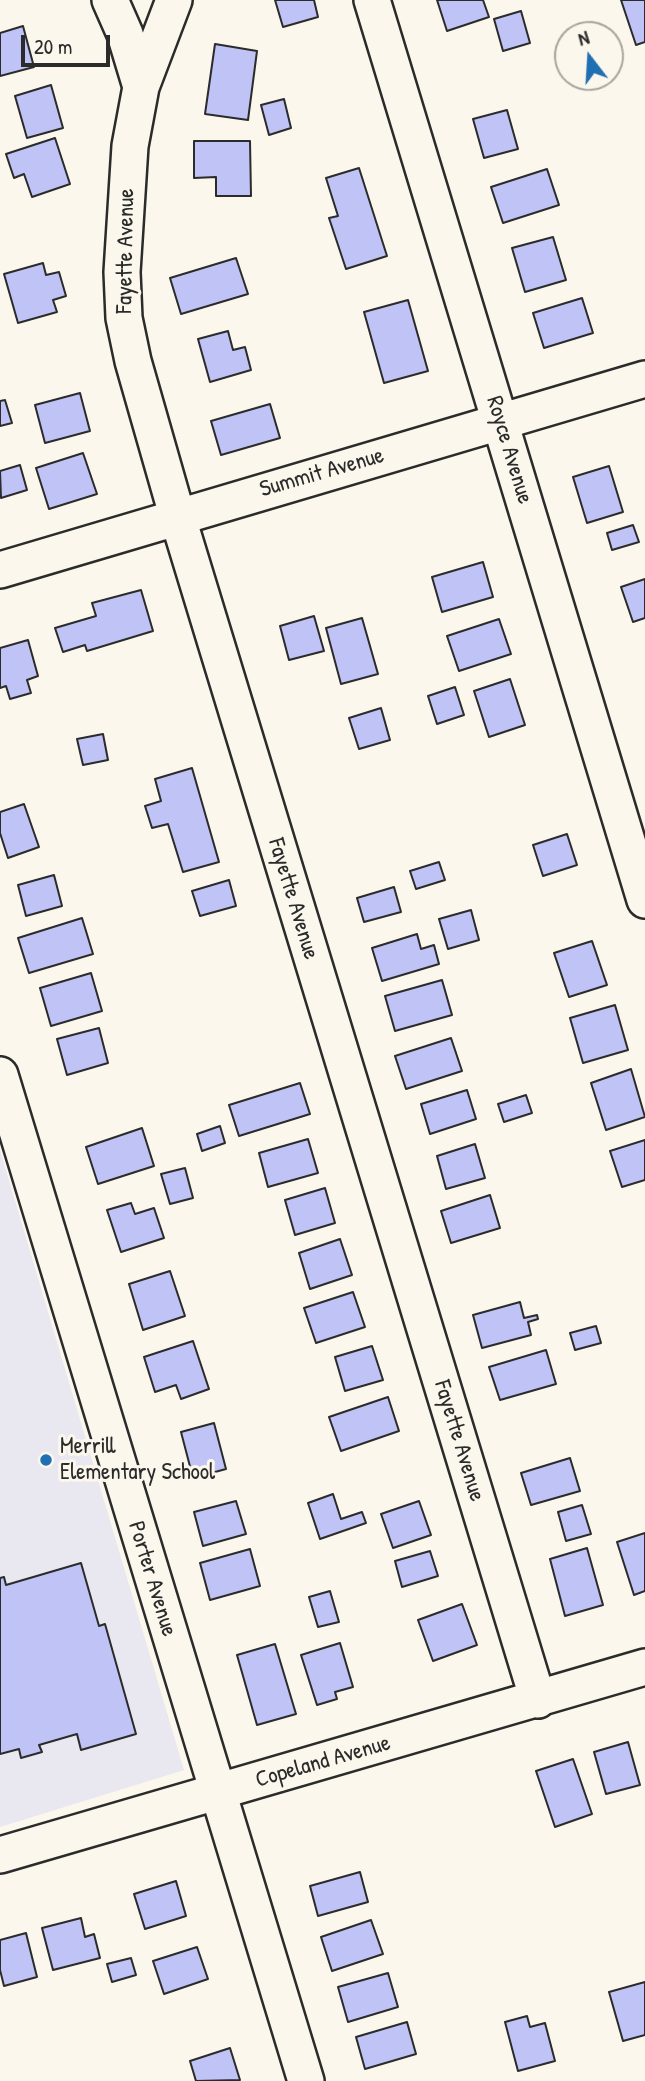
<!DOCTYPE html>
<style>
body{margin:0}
#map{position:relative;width:645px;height:2081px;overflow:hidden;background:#fbf7ec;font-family:"Patrick Hand",sans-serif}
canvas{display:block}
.north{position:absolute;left:554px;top:21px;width:70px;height:70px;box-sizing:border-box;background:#fbf7ec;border:2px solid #a8a59f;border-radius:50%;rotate:343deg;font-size:19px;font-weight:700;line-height:28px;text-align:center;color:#2b2b2b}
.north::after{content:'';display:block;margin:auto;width:24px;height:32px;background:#1f6fb2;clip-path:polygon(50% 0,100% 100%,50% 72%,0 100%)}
.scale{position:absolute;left:21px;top:35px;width:89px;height:32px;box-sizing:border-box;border:4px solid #2b2b2b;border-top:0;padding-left:9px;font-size:21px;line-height:24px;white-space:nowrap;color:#2b2b2b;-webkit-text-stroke:5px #fbf7ec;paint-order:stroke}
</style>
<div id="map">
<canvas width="645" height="2081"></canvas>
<div class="north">N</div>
<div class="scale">20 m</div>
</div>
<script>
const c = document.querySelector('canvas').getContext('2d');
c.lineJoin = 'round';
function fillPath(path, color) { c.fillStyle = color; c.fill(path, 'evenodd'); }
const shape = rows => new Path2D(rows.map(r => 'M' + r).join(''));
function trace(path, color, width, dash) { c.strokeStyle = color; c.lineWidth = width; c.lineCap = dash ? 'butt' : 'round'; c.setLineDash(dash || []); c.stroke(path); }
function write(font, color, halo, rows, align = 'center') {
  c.font = font + ' "Patrick Hand",sans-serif'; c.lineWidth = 6; c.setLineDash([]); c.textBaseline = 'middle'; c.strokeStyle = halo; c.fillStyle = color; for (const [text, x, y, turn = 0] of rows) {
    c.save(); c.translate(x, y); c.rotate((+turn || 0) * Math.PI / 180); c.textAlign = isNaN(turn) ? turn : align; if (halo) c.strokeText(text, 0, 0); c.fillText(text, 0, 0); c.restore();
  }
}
fillPath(shape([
 [0,1150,184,1770,0,1827]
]), '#e9e7ef');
const building = shape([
 [275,0,314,0,318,17,283,27,275,0],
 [437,0,483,0,489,17,447,31,437,0],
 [621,0,645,0,645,42,636,45,621,0],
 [521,11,530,43,503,51,494,19,521,11],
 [23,26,34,67,0,76,0,33,23,26],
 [215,44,257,51,248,120,205,114,215,44],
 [51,85,63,128,27,138,15,96,51,85],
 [284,99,291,128,269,135,261,105,284,99],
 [507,110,518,149,484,158,473,119,507,110],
 [55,138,70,184,32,197,24,174,14,178,6,154,55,138],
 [194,141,250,141,251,196,216,196,216,177,194,178,194,141],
 [359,168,387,256,346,269,329,218,338,216,326,178,359,168],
 [547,169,559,205,503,223,491,187,547,169],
 [553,237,566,280,525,292,512,248,553,237],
 [236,258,248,294,181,314,170,278,236,258],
 [43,263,46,275,59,272,66,296,53,300,57,312,18,323,4,274,43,263],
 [582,298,593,333,544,348,533,313,582,298],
 [408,300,428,371,384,383,364,312,408,300],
 [228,331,233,350,245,347,251,370,210,382,198,339,228,331],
 [80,393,90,431,45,443,35,405,80,393],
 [5,400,12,423,0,426,0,401,5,400],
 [270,404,280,438,221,455,211,421,270,404],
 [83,453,97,494,49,509,36,468,83,453],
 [20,465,27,490,1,498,0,471,20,465],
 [609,466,623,512,587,523,573,477,609,466],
 [633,525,639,542,612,550,607,533,633,525],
 [483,562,493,597,442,612,432,577,483,562],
 [645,579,645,618,633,622,621,587,645,579],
 [141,590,153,631,87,651,85,645,63,652,55,628,96,616,92,603,141,590],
 [314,616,324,651,289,660,280,626,314,616],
 [362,618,378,674,341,684,326,628,362,618],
 [499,619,511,654,459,671,447,636,499,619],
 [28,640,38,676,27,680,31,693,10,699,6,686,0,688,0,648,28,640],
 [510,679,525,725,489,737,474,691,510,679],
 [455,687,464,715,437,724,428,696,455,687],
 [381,708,390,740,359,749,349,718,381,708],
 [103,734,108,760,83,765,77,739,103,734],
 [192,768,219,862,183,872,168,824,152,828,145,806,161,801,155,779,192,768],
 [24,804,39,847,8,858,0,833,0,812,24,804],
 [567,834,577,865,543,876,533,845,567,834],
 [439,862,445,880,416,889,410,871,439,862],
 [54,875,62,906,26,916,18,885,54,875],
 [229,880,236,906,200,916,192,891,229,880],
 [394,887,401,912,364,922,357,898,394,887],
 [471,910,479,940,448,949,439,919,471,910],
 [82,918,93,954,29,973,18,938,82,918],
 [417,934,421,949,434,945,439,964,382,981,372,948,417,934],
 [592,941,607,985,569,997,554,953,592,941],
 [91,973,102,1011,51,1026,40,988,91,973],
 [442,980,452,1015,395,1031,385,996,442,980],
 [615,1005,628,1050,583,1063,570,1018,615,1005],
 [99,1028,108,1063,67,1075,57,1039,99,1028],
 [451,1038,462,1071,406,1089,395,1056,451,1038],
 [631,1069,645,1117,606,1130,591,1083,631,1069],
 [300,1083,310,1114,239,1136,229,1105,300,1083],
 [467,1090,476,1119,430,1134,421,1104,467,1090],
 [526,1095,532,1113,504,1122,498,1104,526,1095],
 [220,1126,225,1143,202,1151,197,1134,220,1126],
 [142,1128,154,1166,98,1184,86,1147,142,1128],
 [308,1139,318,1173,268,1187,259,1153,308,1139],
 [645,1140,645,1180,622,1187,610,1151,645,1140],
 [475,1144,485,1178,446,1189,437,1156,475,1144],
 [185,1168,193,1198,170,1204,161,1174,185,1168],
 [325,1188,335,1223,295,1235,285,1200,325,1188],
 [490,1195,500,1228,451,1243,441,1211,490,1195],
 [131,1203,135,1214,154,1208,164,1238,121,1252,107,1210,131,1203],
 [340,1239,352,1275,310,1289,299,1253,340,1239],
 [170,1271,185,1316,143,1330,129,1284,170,1271],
 [353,1292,365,1327,316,1343,304,1308,353,1292],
 [520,1302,524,1318,537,1315,538,1319,528,1322,531,1335,482,1348,473,1315,520,1302],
 [596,1326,601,1343,575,1350,570,1333,596,1326],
 [193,1341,209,1389,181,1399,176,1385,155,1392,144,1357,193,1341],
 [372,1346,383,1380,345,1391,335,1357,372,1346],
 [546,1350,556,1384,500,1400,489,1367,546,1350],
 [388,1397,399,1431,341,1451,329,1417,388,1397],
 [214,1423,226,1469,193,1478,181,1432,214,1423],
 [570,1458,580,1491,531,1505,521,1473,570,1458],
 [333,1494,341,1519,362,1512,366,1523,320,1539,308,1503,333,1494],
 [236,1501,246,1534,203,1546,194,1512,236,1501],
 [419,1501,431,1535,393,1548,381,1514,419,1501],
 [582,1505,591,1534,566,1541,558,1512,582,1505],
 [645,1533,645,1591,634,1595,617,1542,645,1533],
 [587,1548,603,1605,565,1616,550,1559,587,1548],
 [250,1549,260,1586,210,1600,200,1563,250,1549],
 [430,1551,438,1576,402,1587,395,1561,430,1551],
 [81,1563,99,1626,105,1624,136,1734,81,1750,77,1734,39,1745,42,1752,21,1758,19,1749,0,1754,0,1578,4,1577,6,1585,81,1563],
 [330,1591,339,1622,318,1627,309,1597,330,1591],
 [462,1604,477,1645,433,1661,418,1620,462,1604],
 [340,1643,353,1687,335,1692,337,1699,317,1705,301,1655,340,1643],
 [275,1644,296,1714,257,1725,237,1655,275,1644],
 [628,1742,640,1785,606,1794,594,1752,628,1742],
 [573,1759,592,1814,555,1827,536,1771,573,1759],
 [360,1872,368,1902,318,1916,310,1886,360,1872],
 [176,1881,186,1916,145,1929,134,1894,176,1881],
 [81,1918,85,1937,94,1934,100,1958,53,1970,42,1928,81,1918],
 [371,1920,383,1954,332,1971,321,1937,371,1920],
 [26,1933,37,1977,4,1986,0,1970,0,1940,26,1933],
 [197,1947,208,1979,164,1994,153,1961,197,1947],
 [131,1958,136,1975,112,1982,107,1964,131,1958],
 [388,1973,398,2007,348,2022,338,1987,388,1973],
 [645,1982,645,2035,623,2041,609,1992,645,1982],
 [527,2016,530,2027,545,2023,555,2061,518,2071,505,2022,527,2016],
 [407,2022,416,2054,365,2069,356,2037,407,2022],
 [230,2048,240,2080,196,2081,190,2061,230,2048]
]);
fillPath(building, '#bfc3f5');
trace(building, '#2b2b2b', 2);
const street = shape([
 [110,0,125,34,141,87],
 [174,0,141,87,130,146,122,272,124,318,133,361,177,515,538,1700],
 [372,0,645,900],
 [0,570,645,379],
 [0,1075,306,2081],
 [0,1855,645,1667]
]);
trace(street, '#2b2b2b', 40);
trace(street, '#fbf7ec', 35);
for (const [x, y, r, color] of [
 [46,1460,7,"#1f6fb2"]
]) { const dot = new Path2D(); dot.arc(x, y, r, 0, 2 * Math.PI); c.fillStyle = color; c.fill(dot); trace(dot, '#fbf7ec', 2.5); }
write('23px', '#2b2b2b', '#fbf7ec', [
 ["Fayette Avenue",126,251,-89],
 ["Royce Avenue",509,450,73],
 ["Summit Avenue",322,473,-16],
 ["Fayette Avenue",293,899,73],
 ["Fayette Avenue",459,1441,73],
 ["Porter Avenue",152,1579,73],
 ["Copeland Avenue",323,1762,-16]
]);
write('23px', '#2b2b2b', '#fbf7ec', [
 ["Merrill",60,1447],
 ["Elementary School",60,1473]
], 'left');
</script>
